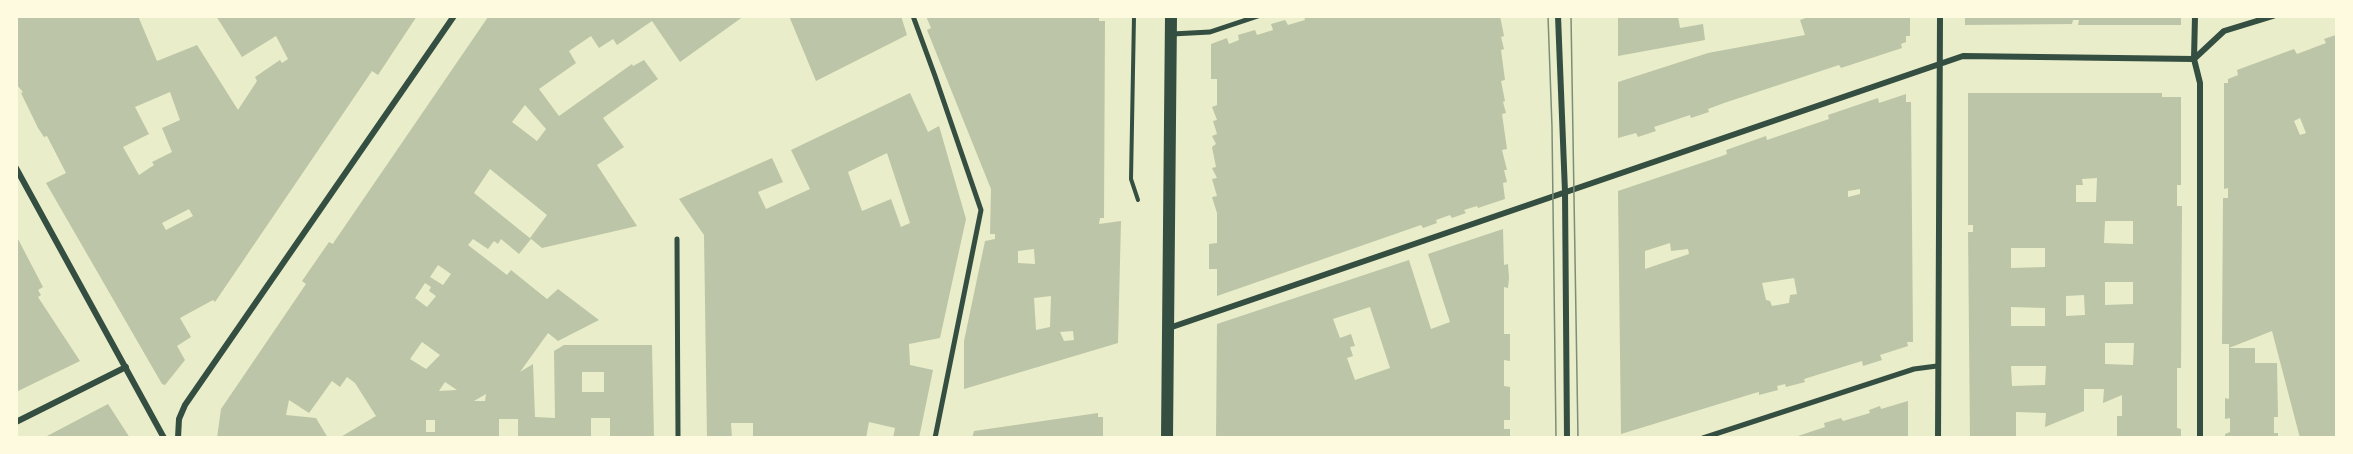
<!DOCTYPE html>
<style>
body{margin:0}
#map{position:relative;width:2353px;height:454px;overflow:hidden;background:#e9edc9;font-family:"Roboto Condensed",sans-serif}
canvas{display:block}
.frame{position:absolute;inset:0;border:18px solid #fefae0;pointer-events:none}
</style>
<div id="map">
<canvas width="2353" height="454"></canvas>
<div class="frame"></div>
</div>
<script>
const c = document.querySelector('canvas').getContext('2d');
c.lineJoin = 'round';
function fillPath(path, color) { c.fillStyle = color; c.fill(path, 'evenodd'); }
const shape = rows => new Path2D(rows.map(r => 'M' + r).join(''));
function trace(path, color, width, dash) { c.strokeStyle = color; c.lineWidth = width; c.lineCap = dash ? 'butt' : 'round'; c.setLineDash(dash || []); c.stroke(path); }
fillPath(shape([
 [16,16,138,16,157,61,197,45,238,110,257,81,255,77,280,60,282,63,288,59,276,36,242,57,216,16,417,16,378,75,372,71,215,302,213,300,180,318,191,337,177,346,185,360,165,385,162,384,46,183,66,173,47,136,44,137,38,128,21,93,23,92,16,84],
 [170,92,180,120,162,128,172,152,152,162,154,165,139,175,123,147,149,134,135,107],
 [189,209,193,216,166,230,162,223],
 [744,16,680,62,652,21,617,45,613,39,599,48,591,36,569,51,576,63,539,89,559,116,632,64,633,66,644,60,658,79,603,118,624,147,597,165,637,226,542,248,530,238,547,215,490,169,474,193,531,239,519,254,501,239,498,244,494,241,488,249,473,239,468,245,507,275,511,270,547,299,558,289,599,320,558,341,548,333,520,372,533,364,535,417,555,418,554,351,564,345,652,345,654,438,610,438,610,418,591,418,591,438,518,438,518,419,499,419,499,438,339,438,376,416,355,383,347,377,340,387,332,381,309,413,289,400,286,415,316,418,328,438,217,438,221,409,306,284,302,281,329,242,333,244,334,242,488,17],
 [525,105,546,129,537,141,512,122],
 [438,265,451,274,443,285,430,277],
 [425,283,431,287,429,291,436,296,427,307,415,298],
 [422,342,440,355,426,369,410,359],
 [582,372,604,372,604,392,582,392],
 [445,382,457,390,439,391],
 [486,394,485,401,474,401],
 [426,420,435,420,435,432,426,432],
 [789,16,901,16,907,35,816,81],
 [926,16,1099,16,1099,21,1105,21,1104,218,1100,218,1099,224,1121,221,1118,343,964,389,964,341,985,241,995,239,995,234,990,234,991,189,927,30,931,28],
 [1034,249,1035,264,1018,263,1018,251],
 [1051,296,1050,327,1036,330,1034,298],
 [1073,331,1074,340,1064,341,1060,332],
 [1304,16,1500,16,1504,36,1501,37,1504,49,1501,50,1505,80,1501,81,1505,101,1503,102,1506,113,1502,114,1507,149,1502,150,1507,170,1504,170,1507,182,1503,183,1505,199,1478,208,1477,206,1464,210,1466,213,1452,218,1450,215,1436,220,1437,223,1423,228,1421,225,1217,296,1217,269,1209,269,1209,244,1217,243,1217,213,1212,197,1217,196,1212,179,1217,178,1212,168,1216,167,1212,147,1216,144,1212,136,1217,134,1213,121,1217,120,1212,107,1217,105,1217,79,1211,79,1211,44,1227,38,1229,44,1239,40,1238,35,1255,30,1257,35,1273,30,1271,24,1285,20,1288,25,1305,20],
 [1618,16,1678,16,1680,28,1703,24,1705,40,1618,56],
 [1811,16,1910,16,1910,36,1906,36,1906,42,1901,44,1902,48,1841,68,1839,65,1724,103,1708,109,1709,112,1691,118,1690,115,1654,127,1656,131,1638,137,1636,133,1618,138,1618,82,1708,53,1805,35,1800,20],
 [1965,16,2181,16,2181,25,2078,25,2079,20,2073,20,2072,24,1965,25],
 [2336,35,2336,438,2300,438,2272,331,2229,348,2229,344,2222,344,2223,198,2228,198,2228,188,2224,189,2224,83,2228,83,2228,79,2238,75,2237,70,2294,49,2297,54,2326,43,2324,39],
 [2300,118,2306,133,2300,135,2294,121],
 [910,93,928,132,939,126,966,219,940,338,909,344,910,365,933,370,919,438,893,438,895,428,869,422,866,438,753,438,753,423,731,423,732,438,707,438,704,235,679,199,772,158,783,182,758,192,766,209,810,189,791,150],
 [887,153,910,223,901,227,891,199,862,211,848,172],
 [1968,93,2162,93,2162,97,2181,97,2181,185,2177,185,2177,206,2182,206,2181,368,2177,368,2177,428,2181,429,2181,438,2117,438,2117,416,2122,416,2122,395,2103,403,2104,389,2084,389,2084,411,2045,427,2046,413,2016,412,2016,438,1970,438,1968,232,1973,232,1973,225,1968,225],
 [2097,178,2096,202,2076,202,2076,185,2083,185,2082,179],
 [2105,221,2133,221,2133,244,2104,243],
 [2011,248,2045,248,2045,267,2011,268],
 [2105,282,2133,282,2133,304,2105,305],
 [2084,295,2085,315,2066,316,2066,296],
 [2011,307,2045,308,2045,326,2011,326],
 [2105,343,2134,343,2133,365,2105,364],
 [2011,366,2046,366,2045,385,2012,386],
 [1906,94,1906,102,1911,102,1913,342,1907,342,1908,346,1880,355,1882,360,1863,366,1862,361,1804,379,1805,382,1786,387,1785,384,1777,386,1778,390,1759,395,1759,392,1755,393,1621,434,1618,191,1722,156,1727,154,1726,150,1766,136,1767,140,1829,119,1828,115,1878,98,1879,103],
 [1860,189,1860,194,1848,197,1848,191],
 [1670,243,1671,251,1688,249,1689,254,1645,269,1645,251],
 [1794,278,1797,294,1790,295,1789,303,1772,306,1770,301,1766,300,1762,283],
 [1503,229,1504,265,1508,264,1509,278,1508,288,1504,287,1504,334,1510,334,1510,361,1504,360,1504,386,1510,387,1510,420,1504,420,1504,429,1510,429,1510,438,1216,438,1217,324,1409,260,1431,329,1450,322,1428,254],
 [1370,307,1390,368,1355,380,1347,358,1353,356,1350,347,1355,346,1351,334,1340,338,1333,319],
 [16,239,18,239,43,287,38,290,41,295,38,297,80,361,16,392],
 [2229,348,2255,348,2255,363,2277,363,2278,417,2274,417,2274,433,2278,433,2278,438,2225,438,2225,434,2230,432,2230,418,2225,419,2225,398,2229,399],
 [1908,401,1908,438,1792,438,1825,427,1824,423,1841,418,1843,421,1870,413,1869,410,1880,406,1881,409],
 [108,404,130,438,43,438,49,435],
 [1098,413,1098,417,1103,417,1103,438,972,438,974,431]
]), '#bcc5a7');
trace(shape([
 [1134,16,1131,179,1138,200]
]), '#344e41', 4);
trace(shape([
 [913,16,935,76,981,210,935,438],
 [1172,34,1210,32,1258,16],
 [677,239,678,438],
 [1703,438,1914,369,1937,366]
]), '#344e41', 5);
trace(shape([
 [1558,16,1565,192,1567,438],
 [2195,16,2194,59,2200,83,2200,438],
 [16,168,164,438],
 [1169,328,1963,56,2194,59,2224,31,2273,16],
 [16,422,126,367],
 [178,438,179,419,185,405,454,16],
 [1938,438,1940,16]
]), '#344e41', 6);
trace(shape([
 [1167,438,1171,16]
]), '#344e41', 12);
trace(shape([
 [1548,16,1552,127,1556,438],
 [1571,16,1578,438]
]), '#7c8e77', 1.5);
</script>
